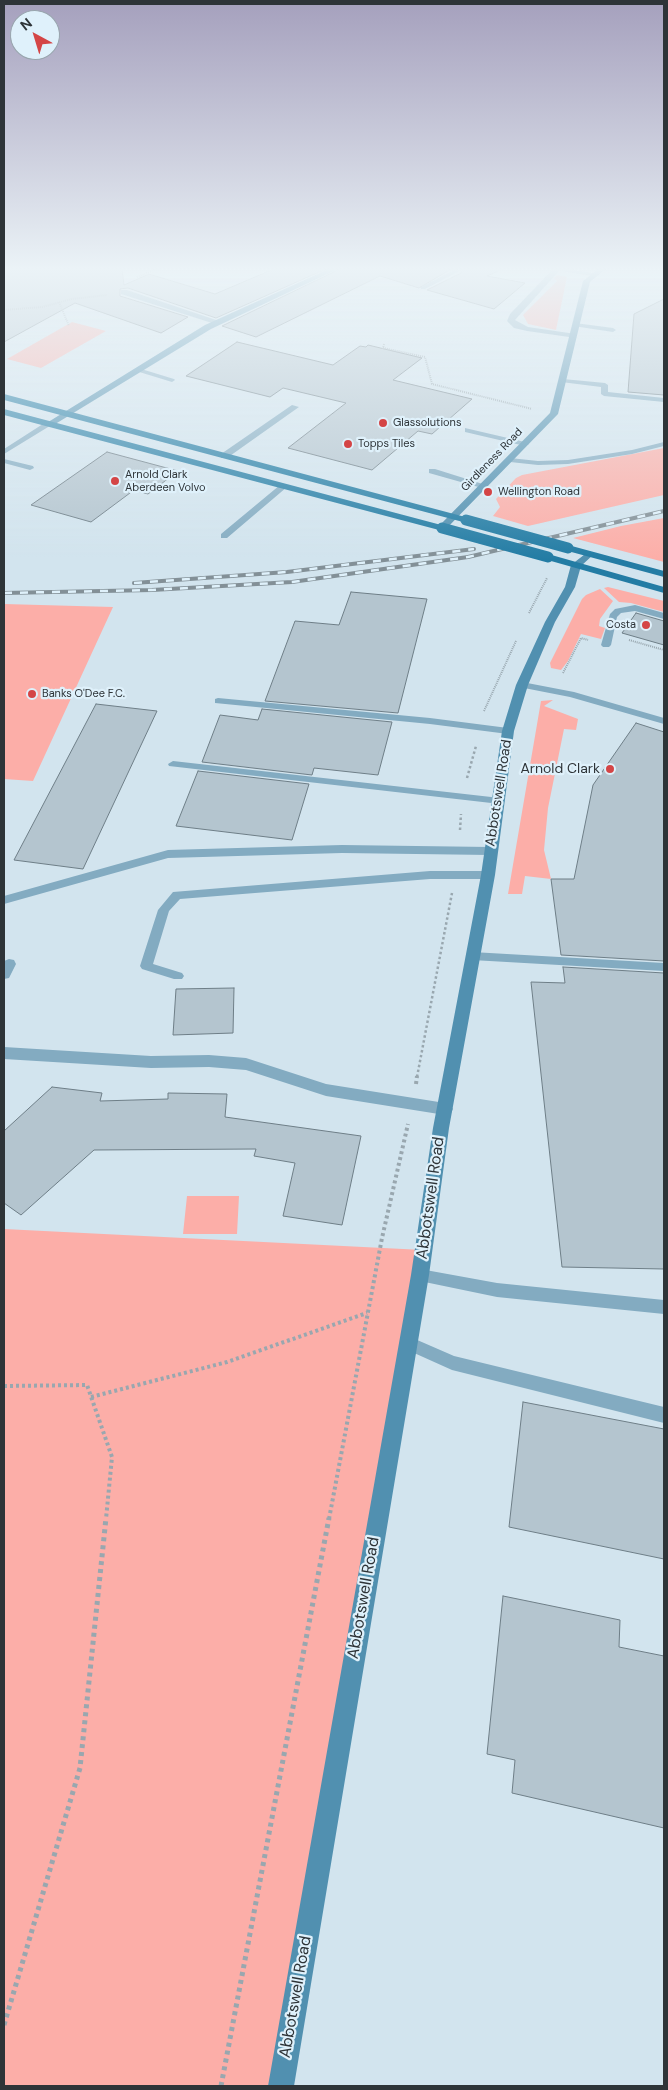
<!DOCTYPE html>
<style>
body{margin:0}
#map{position:relative;width:668px;height:2090px;overflow:hidden;background:#d2e4ee;font-family:"DM Sans",sans-serif}
canvas{display:block}
.frame{position:absolute;inset:0;border:5px solid #2e3438;pointer-events:none}
.north{position:absolute;left:10px;top:10px;width:50px;height:50px;box-sizing:border-box;background:#dff1fb;border:1px solid #98a5ad;border-radius:50%;rotate:321deg;font-size:14px;font-weight:700;line-height:20px;text-align:center;color:#2e3438}
.north::after{content:'';display:block;margin:auto;width:18px;height:22px;background:#d44546;clip-path:polygon(50% 0,100% 100%,50% 72%,0 100%)}
</style>
<div id="map">
<canvas width="668" height="2090"></canvas>
<div class="frame"></div>
<div class="north">N</div>
</div>
<script>
const c = document.querySelector('canvas').getContext('2d');
c.lineJoin = 'round';
function fillPath(path, color) { c.fillStyle = color; c.fill(path, 'evenodd'); }
const shape = rows => new Path2D(rows.map(r => 'M' + r).join(''));
function trace(path, color, width, dash) { c.strokeStyle = color; c.lineWidth = width; c.lineCap = dash ? 'butt' : 'round'; c.setLineDash(dash || []); c.stroke(path); }
function write(font, color, halo, rows, align = 'center') {
  c.font = font + ' "DM Sans",sans-serif'; c.lineWidth = 4.5; c.setLineDash([]); c.textBaseline = 'middle'; c.strokeStyle = halo; c.fillStyle = color; for (const [text, x, y, turn = 0] of rows) {
    c.save(); c.translate(x, y); c.rotate((+turn || 0) * Math.PI / 180); c.textAlign = isNaN(turn) ? turn : align; if (halo) c.strokeText(text, 0, 0); c.fillText(text, 0, 0); c.restore();
  }
}
fillPath(shape([
 [557,275,567,277,556,330,528,324,523,315,557,281,554,278],
 [72,322,106,331,41,368,7,359],
 [664,448,664,495,528,526,493,516,500,507,496,499,516,478,522,475],
 [664,518,664,562,573,538,621,526],
 [608,587,664,601,664,612,631,603,619,602,604,588],
 [600,589,613,601,600,619,599,626,605,628,601,639,581,634,568,661,561,670,551,668,550,663,582,599,586,595],
 [4,604,113,607,33,781,4,779],
 [553,700,544,706,578,719,576,730,564,729,548,808,544,850,551,879,525,876,522,894,508,894,541,701],
 [187,1196,239,1196,237,1234,183,1234],
 [4,1229,423,1250,281,2086,4,2086]
]), '#fcaea8');
const building = shape([
 [4,268,122,268,124,285,149,274,215,294,276,268,328,268,216,318,128,288,120,289,120,296,188,317,161,333,75,303,4,342,4,268],
 [342,268,445,268,448,271,419,288,380,276,256,337,222,326,342,268],
 [457,268,506,268,487,276,525,283,494,309,427,290,461,273,462,270,457,268],
 [664,299,664,395,628,392,634,314,664,299],
 [237,342,333,365,360,346,366,347,368,345,422,358,393,380,472,399,432,434,418,431,372,470,288,448,346,403,283,388,270,397,186,376,237,342],
 [107,452,178,471,148,494,134,490,91,522,31,505,107,452],
 [351,592,427,599,398,713,265,701,295,621,339,625,351,592],
 [636,613,664,621,664,645,622,633,636,613],
 [96,704,157,711,83,869,14,860,96,704],
 [262,709,392,722,378,775,314,768,312,775,202,762,220,715,258,720,262,709],
 [636,723,664,732,664,961,561,955,551,879,574,879,593,785,636,723],
 [198,771,309,784,292,840,176,826,198,771],
 [563,967,664,973,664,1269,562,1267,531,982,565,983,563,967],
 [234,988,233,1033,173,1035,176,989,234,988],
 [52,1087,102,1093,100,1101,168,1099,168,1093,227,1094,225,1117,361,1136,342,1225,283,1216,295,1163,254,1156,256,1149,94,1150,21,1215,4,1203,4,1131,52,1087],
 [523,1402,664,1429,664,1559,509,1527,523,1402],
 [503,1596,620,1620,619,1647,664,1656,664,1828,512,1793,515,1760,487,1754,503,1596]
]);
fillPath(building, '#b4c5cf');
trace(building, '#6e7e87', 1);
trace(shape([
 [137,277,159,268],
 [59,302,69,326],
 [4,310,42,307,72,299,107,295],
 [384,344,383,348,425,357,432,384,532,409],
 [529,613,547,578],
 [629,640,664,650],
 [563,673,581,638,588,640],
 [484,711,516,641]
]), '#99a7af', 2, [1, 1]);
trace(shape([
 [467,778,476,746],
 [460,830,461,814],
 [417,1077,452,893]
]), '#99a7af', 2.5, [2.5, 2.5]);
trace(shape([
 [416,1084,417,1076],
 [4,1386,87,1385,112,1457,106,1519],
 [91,1397,227,1362,367,1313],
 [329,1519,382,1238,408,1124]
]), '#99a7af', 4, [3, 3]);
trace(shape([
 [4,2025,80,1768,106,1518],
 [221,2086,329,1518]
]), '#99a7af', 5, [4, 4]);
fillPath(shape([
 [447,268,454,268,460,271,425,289,421,289,421,287,452,271,447,268],
 [575,323,613,328,616,330,613,332,573,326,573,324,575,323],
 [138,368,174,379,175,380,172,382,136,371,135,370,138,368],
 [563,379,605,383,608,385,608,392,664,398,664,402,604,396,601,394,601,387,561,382,560,381,563,379],
 [292,405,299,407,227,458,221,458,221,454,292,405],
 [46,422,53,424,4,454,4,449,46,422],
 [465,428,525,442,529,444,525,446,465,432,465,428],
 [664,442,664,446,632,454,568,464,538,465,510,462,506,460,510,458,538,461,568,460,632,450,664,442],
 [4,459,33,466,34,468,30,470,4,463,4,459],
 [429,469,435,469,489,486,482,488,429,473,429,469],
 [280,485,287,487,227,538,221,538,221,534,280,485],
 [635,605,664,613,664,619,635,611,621,613,617,617,611,645,609,647,603,647,601,645,610,614,615,609,635,605],
 [522,682,574,692,664,718,664,724,570,697,519,687,517,685,522,682],
 [218,698,430,718,508,728,513,731,508,734,430,724,215,703,215,699,218,698],
 [173,761,500,798,505,801,500,804,169,766,168,764,173,761],
 [342,845,490,847,495,851,490,855,342,853,168,858,4,904,4,896,168,850,342,845],
 [430,871,488,871,494,875,488,879,430,879,180,899,169,911,153,964,182,973,184,976,182,979,174,979,142,969,140,966,158,910,173,892,430,871],
 [472,952,664,963,664,971,472,960,466,956,472,952],
 [420,1269,497,1283,664,1300,664,1314,497,1297,415,1280,413,1275,415,1270,420,1269],
 [408,1336,454,1356,664,1407,664,1423,452,1370,403,1348,400,1343,403,1338,408,1336]
]), '#83abc1');
fillPath(shape([
 [550,268,564,268,598,274,594,276,559,271,515,320,528,327,576,334,576,338,527,331,514,328,507,321,510,314,552,270,550,268],
 [121,290,127,290,222,322,215,324,121,294,121,290],
 [9,959,14,960,16,964,9,978,4,979,4,961,9,959],
 [4,1047,151,1056,209,1055,246,1058,326,1084,445,1103,451,1105,453,1109,451,1113,445,1115,326,1096,246,1070,209,1067,151,1068,4,1059,4,1047]
]), '#83abc1');
fillPath(shape([
 [331,268,340,268,211,329,52,426,45,424,205,325,331,268],
 [599,268,607,268,590,282,558,414,445,530,439,530,439,526,550,413,583,281,599,268],
 [589,551,594,554,581,566,575,587,555,622,528,685,514,731,495,875,449,1128,429,1275,294,2086,268,2086,411,1275,433,1128,481,875,502,731,516,685,545,622,565,587,571,565,589,551]
]), '#5190b0');
fillPath(shape([
 [4,394,469,518,471,520,469,522,463,522,4,400,4,394],
 [4,409,445,526,447,528,445,530,439,530,4,415,4,409],
 [568,545,664,571,664,577,564,550,563,548,568,545],
 [548,554,664,587,664,593,544,559,544,555,548,554]
]), '#237ca4');
const rail = shape([
 [134,583,287,572,474,549],
 [4,593,152,590,292,582,468,557,664,511]
]);
trace(rail, '#839097', 4);
trace(rail, '#dff1fb', 2.5, [8]);
trace(shape([
 [466,520,568,548],
 [442,528,548,557]
]), '#237ca4', 11);
const sky = c.createLinearGradient(0, 0, 0, 560);
sky.addColorStop(0, '#a5a0bd');
sky.addColorStop(0.48, '#ebf3f7');
sky.addColorStop(1, '#ebf3f700');
c.fillStyle = sky;
c.fillRect(0, 0, 668, 560);
for (const [x, y, r, color] of [
 [383,423,5,"#d44546"],
 [348,444,5,"#d44546"],
 [115,481,5,"#d44546"],
 [488,492,5,"#d44546"],
 [646,625,5,"#d44546"],
 [32,694,5,"#d44546"],
 [610,769,5,"#d44546"]
]) { const dot = new Path2D(); dot.arc(x, y, r, 0, 2 * Math.PI); c.fillStyle = color; c.fill(dot); trace(dot, '#dff1fb', 2); }
write('11px', '#2e3438', '#dff1fb', [
 ["Glassolutions",393,423],
 ["Topps Tiles",358,444],
 ["Arnold Clark",125,475],
 ["Aberdeen Volvo",125,488],
 ["Wellington Road",498,492],
 ["Costa",636,625,"right"],
 ["Banks O'Dee F.C.",42,694]
], 'left');
write('11px', '#2e3438', '#dff1fb', [
 ["Girdleness Road",492,460,-46]
]);
write('14px', '#2e3438', '#dff1fb', [
 ["Arnold Clark",600,769]
], 'right');
write('14px', '#2e3438', '#dff1fb', [
 ["Abbotswell Road",499,793,-81]
]);
write('16px', '#2e3438', '#dff1fb', [
 ["Abbotswell Road",431,1198,-82],
 ["Abbotswell Road",364,1598,-80],
 ["Abbotswell Road",296,1997,-80]
]);
</script>
